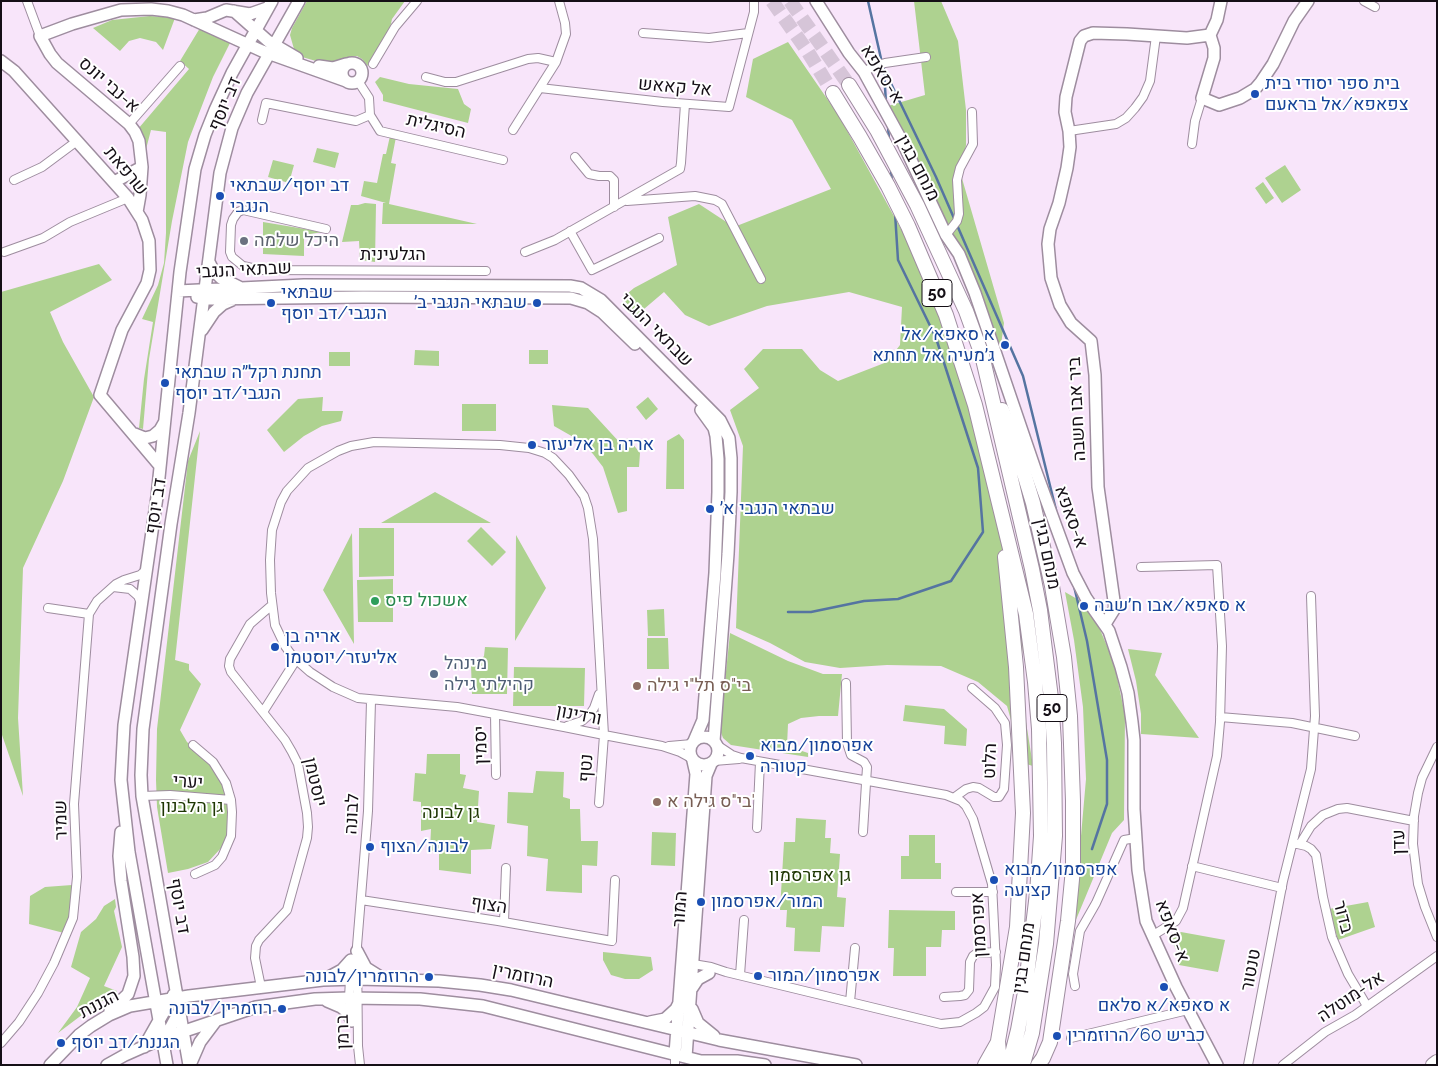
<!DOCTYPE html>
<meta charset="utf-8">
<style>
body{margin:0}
#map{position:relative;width:1438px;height:1066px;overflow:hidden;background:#f8e5fa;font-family:Raleway,sans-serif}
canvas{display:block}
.frame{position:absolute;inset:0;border:2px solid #150f16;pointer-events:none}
</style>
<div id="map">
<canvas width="1438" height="1066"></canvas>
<div class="frame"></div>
</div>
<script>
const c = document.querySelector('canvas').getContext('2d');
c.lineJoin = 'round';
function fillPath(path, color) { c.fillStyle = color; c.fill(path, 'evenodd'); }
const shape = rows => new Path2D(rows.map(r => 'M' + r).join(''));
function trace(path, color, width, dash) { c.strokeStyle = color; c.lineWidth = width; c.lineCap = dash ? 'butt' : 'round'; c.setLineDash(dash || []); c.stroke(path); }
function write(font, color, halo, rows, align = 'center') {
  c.font = font + ' Raleway,Heebo,sans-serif'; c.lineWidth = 4; c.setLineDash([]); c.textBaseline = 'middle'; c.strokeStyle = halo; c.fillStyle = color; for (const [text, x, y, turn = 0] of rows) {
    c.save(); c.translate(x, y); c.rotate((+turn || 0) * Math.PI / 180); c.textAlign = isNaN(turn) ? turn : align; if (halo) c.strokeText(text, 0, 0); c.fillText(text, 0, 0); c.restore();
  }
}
fillPath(shape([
 [307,1,405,1,392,19,389,33,368,66,362,59,357,56,345,58,332,63,323,63,302,57,294,49,290,35,292,28],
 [914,1,941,1,958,41,966,110,966,145,961,175,1004,323,1001,345,995,340,888,106,925,95],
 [150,16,175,18,163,50,156,42,140,38,129,41,120,51,93,28,112,20],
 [200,28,230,43,213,77,188,142,172,221,149,359,143,429,139,428,144,379,153,322,142,319,158,285,164,263,166,233,166,132,151,130,145,153,138,129,189,69,180,61],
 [788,42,839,116,901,229,942,316,973,413,1027,612,1019,678,1033,766,1016,761,1016,738,1007,706,978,682,941,666,887,665,840,668,805,662,770,643,736,628,743,446,730,410,759,388,744,369,763,349,802,349,820,370,838,381,887,362,900,345,902,307,849,292,767,306,709,326,685,315,664,292,637,315,622,298,634,288,677,265,668,217,699,204,734,227,831,189,792,120,746,97,753,59],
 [380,77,409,84,458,89,464,104,471,109,468,123,383,101,383,95,375,82],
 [390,136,396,137,391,163,396,164,389,204,477,224,382,224,383,203,386,203,361,196,364,181,377,183,383,154,386,154],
 [317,148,339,153,335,168,313,162],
 [273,160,294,165,289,183,268,177],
 [1285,165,1301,190,1282,203,1265,178],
 [1263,182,1274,198,1266,204,1255,188],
 [365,203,376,204,375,262,360,260,359,241,342,242,351,205,358,205],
 [263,222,323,232,304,235,304,256,263,254],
 [99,264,112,280,50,312,63,342,94,397,63,481,23,568,18,718,23,796,1,732,1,292],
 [415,350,439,351,439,366,414,365],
 [529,350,548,350,548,364,529,364],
 [329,352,350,352,350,366,329,366],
 [323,397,322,411,343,411,341,421,322,426,304,436,284,452,267,430,298,399],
 [648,397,658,409,646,420,636,407],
 [462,404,496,404,496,431,462,431],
 [552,405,588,408,622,445,628,438,640,453,639,467,627,467,627,511,618,513,603,467,593,454,582,442,554,426],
 [200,431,175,660,189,664,189,670,201,684,180,730,187,742,211,763,223,784,228,803,227,834,222,847,208,862,188,869,168,873,157,807,156,780,157,729,188,461],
 [679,434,684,440,684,489,666,489,667,441],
 [435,492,491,523,381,523],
 [481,527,506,552,492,566,467,541],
 [359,528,394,528,394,576,359,577],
 [352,533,354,644,323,590],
 [516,535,546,588,515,641],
 [393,579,393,622,358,622,357,580],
 [1065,592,1084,603,1099,627,1114,663,1125,715,1124,820,1112,833,1073,927,1086,779,1083,707,1074,640],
 [664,609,665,636,648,636,647,610],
 [730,633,788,661,823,674,842,674,838,716,819,716,801,718,788,724,787,746,808,753,808,757,731,745,723,738,720,730],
 [647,638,668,638,669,669,647,669],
 [485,647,508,648,507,694,472,694,471,665,478,664,484,656],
 [1128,649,1162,653,1155,675,1199,738,1141,734,1141,714,1136,681],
 [514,667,585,668,584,706,513,706],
 [905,705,944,709,967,729,966,746,944,744,945,726,903,721],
 [427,754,460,754,460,774,466,775,463,788,479,791,477,822,495,825,491,849,471,850,471,874,439,870,439,852,430,850,431,829,421,831,421,802,413,801,415,773,426,774],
 [536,771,564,772,563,797,570,799,570,809,580,809,581,841,598,841,597,866,582,865,582,893,546,891,548,859,527,856,528,826,507,823,508,792,533,793],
 [796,818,826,820,825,838,831,838,830,853,840,854,837,897,846,898,844,927,822,926,820,952,794,951,795,928,786,927,787,910,780,910,784,842,795,842],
 [652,832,676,833,675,866,651,865],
 [909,835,935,835,935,863,941,863,941,879,901,879,901,856,909,856],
 [72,885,71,910,64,933,29,924,30,896,45,887],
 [115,899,116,907,114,911,122,947,104,986,117,991,116,994,95,1005,58,1033,77,1007,90,978,71,967,81,932,96,919,104,906],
 [1368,902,1375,927,1338,940,1329,909],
 [889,910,955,911,955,930,942,930,941,947,926,947,926,976,893,976,894,948,888,948],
 [1181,932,1225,940,1218,972,1179,965,1177,952,1171,939],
 [603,952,651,957,653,970,639,979,625,979,611,975,603,960]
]), '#aed290');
trace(shape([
 [868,1,882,63],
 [884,69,936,177,1023,376,1056,510],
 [884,71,886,103],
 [888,126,889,140],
 [891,170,892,182],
 [1074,586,1087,641,1107,760,1107,804,1092,849],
 [788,612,811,612,864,601,898,599,951,581,983,532,978,468,936,338,898,260,895,213]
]), '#5574a1', 2.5);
trace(shape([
 [772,1,808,52,833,93],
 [790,1,849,85]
]), '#d6c5d8', 14, [14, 7]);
const street = shape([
 [27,1,40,36],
 [1364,1,1375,7],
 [643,33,709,38,748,33],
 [373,64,395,27,417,1],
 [864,72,874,66,885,63,926,57],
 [426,77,445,82,456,82,528,59,538,58,556,62],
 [358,81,369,98,370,115],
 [540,88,663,102,729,107,754,12,754,1],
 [262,120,266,103,356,121,370,115,380,131,503,160],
 [129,124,180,66],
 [513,130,556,62,566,34,565,23,559,1],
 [1069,131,1116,124,1126,118,1135,108,1143,97,1150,81,1156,36],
 [1192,144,1195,121,1202,98],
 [575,157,589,174,599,176,610,176,614,180,614,207],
 [14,180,42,167,77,141],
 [627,201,695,196,715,200,722,204,761,279],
 [326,229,243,210,238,212,233,219,231,225,230,252,232,257,243,266,261,270,486,271],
 [570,231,592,270,659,238],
 [946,235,957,221,959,214,957,180,960,168,973,144,972,112],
 [4,252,43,238,70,222,128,198],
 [525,252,555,240,680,169,681,163,685,104],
 [1141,567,1217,565,1222,646,1220,722,1217,756,1183,908,1176,921,1152,936],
 [113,587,130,589,138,596,141,603],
 [48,608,89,614],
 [846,683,847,743,851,755,864,762,867,767,863,832],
 [263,712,296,660],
 [495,714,496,775],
 [1220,717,1292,723,1355,736],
 [567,726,582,721,590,714,594,708,599,694],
 [193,745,213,762,226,783,231,800,232,812,231,836,222,857,215,865,195,874],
 [669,746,692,744],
 [1437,747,1422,778,1418,793,1414,816,1413,844,1418,884,1425,907,1437,937],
 [714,761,739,759],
 [142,796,170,795,231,800],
 [955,797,966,789,973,787,979,788,994,797,999,797,1004,789,1007,745,1005,723,995,708,972,688],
 [599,803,604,735,593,539,588,508,584,496,569,475,553,458,545,453,529,448,500,445,374,442,351,446,338,451,308,468,287,491,281,502,272,530,270,560,271,593,275,625,285,646,293,657,310,672,333,687,358,698,457,707,495,714,511,717,564,727,604,735,662,746,680,752,691,758],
 [757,828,760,762],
 [1293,843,1306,846,1311,849,1316,855,1323,897,1332,937,1348,974,1367,1006],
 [1300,844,1311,826,1323,815,1338,809,1347,808,1414,821],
 [1192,866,1282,888],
 [956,892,993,892],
 [361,900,498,921,612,941,615,880],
 [504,922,506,868],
 [351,960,349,998,351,1016],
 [688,965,693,964,711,967,726,972,941,1024,960,1022,976,1013,984,1007,995,987,996,965,992,884,973,819,966,806,961,801,946,795,741,758,732,755,717,745],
 [740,975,744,920],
 [1075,986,1073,974,1080,931,1096,903,1124,840,1136,838],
 [261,987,255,958,256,946,259,940,287,910,307,838,308,827,307,813,298,764,292,752,285,740,231,672,229,666,230,659,250,624,272,605],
 [944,997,960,996,965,995,969,990,970,962,973,956,977,953,996,952],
 [850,1002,855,948],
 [1071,1038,1188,1010],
 [1,1043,19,1022,38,993,54,963,73,918,77,877,74,804,89,614,97,601,116,584,124,580,140,575,146,570],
 [360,1065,358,1046,357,946,368,811,371,701],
 [675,1065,675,1054],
 [1248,1065,1283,881,1311,769,1315,716,1311,596],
 [1283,1065,1325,1032,1355,1015,1437,956]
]);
const secondary = shape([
 [816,1,849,53,864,72,904,145,946,235,959,254,975,293,1035,469,1073,573,1086,598,1109,631,1121,667,1128,693,1132,722,1134,740,1134,809,1138,870,1146,921,1176,987,1217,1065],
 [234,11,268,41,297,58],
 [194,20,207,18,226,10,250,14,267,8],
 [1210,35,1214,48,1214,58,1202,98,1219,105,1240,98,1255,89,1261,82,1273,64,1294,21,1308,1],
 [1210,35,1217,20,1221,1],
 [1,61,14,71,128,198,142,220,149,241,150,270,147,283,122,330,100,395,160,466],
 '342 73a10 10 0 1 1 20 0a10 10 0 1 1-20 0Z',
 [319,66,333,68,346,64],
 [114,182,142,167],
 [137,212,140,195,142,167,139,141,135,132,129,124,57,63,50,54,40,36,72,24,121,10,151,9,168,11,183,15,262,51,346,81],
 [209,262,213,270,221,278,239,287],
 [178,291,304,285,570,286,581,288,601,300,720,420,729,438,731,458,731,492,728,554,714,741],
 [197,297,204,299,363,297,571,298,588,303,602,312,635,344],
 [202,330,214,312,223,304,232,300],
 [135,434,145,438,153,436,160,430,164,423],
 [1105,624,1115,608,1098,487,1095,375,1091,341,1071,323,1060,305,1051,278,1048,244,1050,229,1059,203,1067,168,1070,147,1069,131,1065,112,1066,97,1080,41,1084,36,1093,33,1127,34,1187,38,1210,35],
 '690 751a14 14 0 1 1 28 0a14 14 0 1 1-28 0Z',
 [694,741,703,720,715,573,718,492,718,459,716,436,714,428,701,410],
 [357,951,366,968,382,978],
 [327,978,342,970,351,960],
 [692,988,698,979,709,973],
 [327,1001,341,1007,346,1011,352,1021],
 [692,1009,698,1023,714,1036],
 [110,1011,128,994,134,976,133,957,121,881,119,856,121,832],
 [650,1022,665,1019,676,1009,679,1003],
 [164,1040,181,1008],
 [144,1047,174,994],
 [675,1054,696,774,693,761],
 [686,1057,706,776,711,764],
 [50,1065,79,1035,91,1026,109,1015,130,1006,189,996,323,980,357,979,439,981,480,985,511,990,719,1040,856,1065],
 [107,1065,125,1055,161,1039,256,1007,315,999,349,998,420,999,483,1006,701,1061,737,1061,765,1065],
 [167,1065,129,852,121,780,124,725,157,497,180,272,195,169,205,135,215,110,232,73,272,1],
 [189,1065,142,796,141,775,143,729,171,524,189,413,220,173,232,128,247,93,299,1],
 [190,1065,200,1042,215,1022]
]);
const highway = shape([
 [849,85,877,130,917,205,966,311,982,355,1032,569,1040,610,1051,698,1054,743,1055,836,1046,944,1032,1033,1023,1064],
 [833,93,860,137,888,186,908,226,946,315,975,405,1026,614,1035,682,1039,729,1041,836,1037,893,1025,992,1018,1030,1010,1062],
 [1002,410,1014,440,1033,503,1052,586,1064,657,1070,716,1073,801,1073,869,1068,921,1050,1042,1043,1058,1038,1065],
 [985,1065,998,1042],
 [1000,1065,998,1041,1017,927,1023,813,1016,667,1005,557],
 [1433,1065,1437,1062]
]);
trace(street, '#9e8d9f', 10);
trace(secondary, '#9e8d9f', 14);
trace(highway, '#9e8d9f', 16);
trace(street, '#fff', 8);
trace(secondary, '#fff', 11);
trace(highway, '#fff', 14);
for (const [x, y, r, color] of [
 [1255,94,5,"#1a4fb4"],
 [220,196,5,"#1a4fb4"],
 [244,241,5,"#6b7280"],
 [271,303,5,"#1a4fb4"],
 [537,303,5,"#1a4fb4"],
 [1005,345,5,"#1a4fb4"],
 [165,383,5,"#1a4fb4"],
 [532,445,5,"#1a4fb4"],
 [710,509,5,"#1a4fb4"],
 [375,601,5,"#2e9e5b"],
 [1084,606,5,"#1a4fb4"],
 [275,647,5,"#1a4fb4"],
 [434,674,5,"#5c6f8a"],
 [637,686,5,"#8d6e63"],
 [750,756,5,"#1a4fb4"],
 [657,802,5,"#8d6e63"],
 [370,847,5,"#1a4fb4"],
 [994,880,5,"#1a4fb4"],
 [701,902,5,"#1a4fb4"],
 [758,976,5,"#1a4fb4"],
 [429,977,5,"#1a4fb4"],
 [1164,987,5,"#1a4fb4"],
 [282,1009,5,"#1a4fb4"],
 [1057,1036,5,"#1a4fb4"],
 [61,1043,5,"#1a4fb4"]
]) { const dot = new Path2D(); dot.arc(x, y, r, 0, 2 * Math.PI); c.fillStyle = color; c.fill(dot); trace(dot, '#fff', 2); }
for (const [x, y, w] of [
 [937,293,30],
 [1052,708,30]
]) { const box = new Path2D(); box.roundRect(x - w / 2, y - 13.5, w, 27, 4); c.fillStyle = '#fff'; c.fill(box); trace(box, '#150f16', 1); }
write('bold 16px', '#150f16', null, [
 ["50",937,293],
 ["50",1052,708]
]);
write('18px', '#150f16', '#fff', [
 ["א-סאפא",882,74,58],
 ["א-נבי יונס",109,85,41],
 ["אל קאאש",675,87,5],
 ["דב יוסף",225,104,-67],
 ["הסיגלית",436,126,13],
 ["מנחם בגין",918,168,62],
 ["שרפאת",126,171,50],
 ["הגלעינית",393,255],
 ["שבתאי הנגבי",244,270,-3],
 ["שבתאי הנגבי",656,330,45],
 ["ביר אבו חשבה",1077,409,-93],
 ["דב יוסף",156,506,-81],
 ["א-סאפא",1071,517,70],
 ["מנחם בגין",1047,554,78],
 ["ורדינון",579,715,11],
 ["יסמין",481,745,-91],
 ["הלוט",990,761,-88],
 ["נטף",586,768,-86],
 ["יערי",188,782,4],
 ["יוסטמן",315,782,77],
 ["לבונה",352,814,-87],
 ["שמיר",61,820,-91],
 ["עדן",1399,842,-91],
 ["הצוף",489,905,9],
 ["דב יוסף",179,906,80],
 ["המור",680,909,-86],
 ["בדור",1343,917,75],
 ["אפרסמון",979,925,-93],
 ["א-סאפא",1172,931,69],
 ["מנחם בגין",1024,958,-82],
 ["טנטור",1251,970,-79],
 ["הרוזמרין",523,976,12],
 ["אל-מוטלה",1351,997,-34],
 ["הגננת",99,1004,-28],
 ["ברמן",343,1032,-92]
]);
write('18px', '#164399', '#fff', [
 ["בית ספר יסודי בית",1265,84],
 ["צפאפא/אל בראעם",1265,105],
 ["דב יוסף/שבתאי",230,186],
 ["הנגבי",230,207],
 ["שבתאי",281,293],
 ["הנגבי/דב יוסף",281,314],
 ["שבתאי הנגבי ב׳",527,303,"right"],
 ["א סאפא/אל",995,335,"right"],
 ["ג׳מעיה אל תחתא",995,356,"right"],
 ["תחנת רקל״ה שבתאי",175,373],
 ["הנגבי/דב יוסף",175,394],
 ["אריה בן אליעזר",542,445],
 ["שבתאי הנגבי א׳",720,509],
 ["א סאפא/אבו ח׳שבה",1094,606],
 ["אריה בן",285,637],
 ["אליעזר/יוסטמן",285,658],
 ["אפרסמון/מבוא",760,746],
 ["קטורה",760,767],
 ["לבונה/הצוף",380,847],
 ["אפרסמון/מבוא",1004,870],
 ["קציעה",1004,891],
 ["המור/אפרסמון",711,902],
 ["אפרסמון/המור",768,976],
 ["הרוזמרין/לבונה",419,977,"right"],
 ["א סאפא/א סלאם",1164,1006,"center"],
 ["רוזמרין/לבונה",272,1009,"right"],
 ["כביש 60/הרוזמרין",1067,1036],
 ["הגננת/דב יוסף",71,1043]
], 'left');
write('18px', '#5b616d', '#fff', [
 ["היכל שלמה",254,241]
], 'left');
write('18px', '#27864d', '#fff', [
 ["אשכול פיס",385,601]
], 'left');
write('18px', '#4e5e75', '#fff', [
 ["מינהל",444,664],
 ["קהילתי גילה",444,685]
], 'left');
write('18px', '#785e54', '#fff', [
 ["בי\"ס תל\"י גילה",647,686],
 ["בי\"ס גילה א'",667,802]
], 'left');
write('18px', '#1e3603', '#fff', [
 ["גן הלבנון",192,807],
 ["גן לבונה",451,813],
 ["גן אפרסמון",810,876]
]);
</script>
